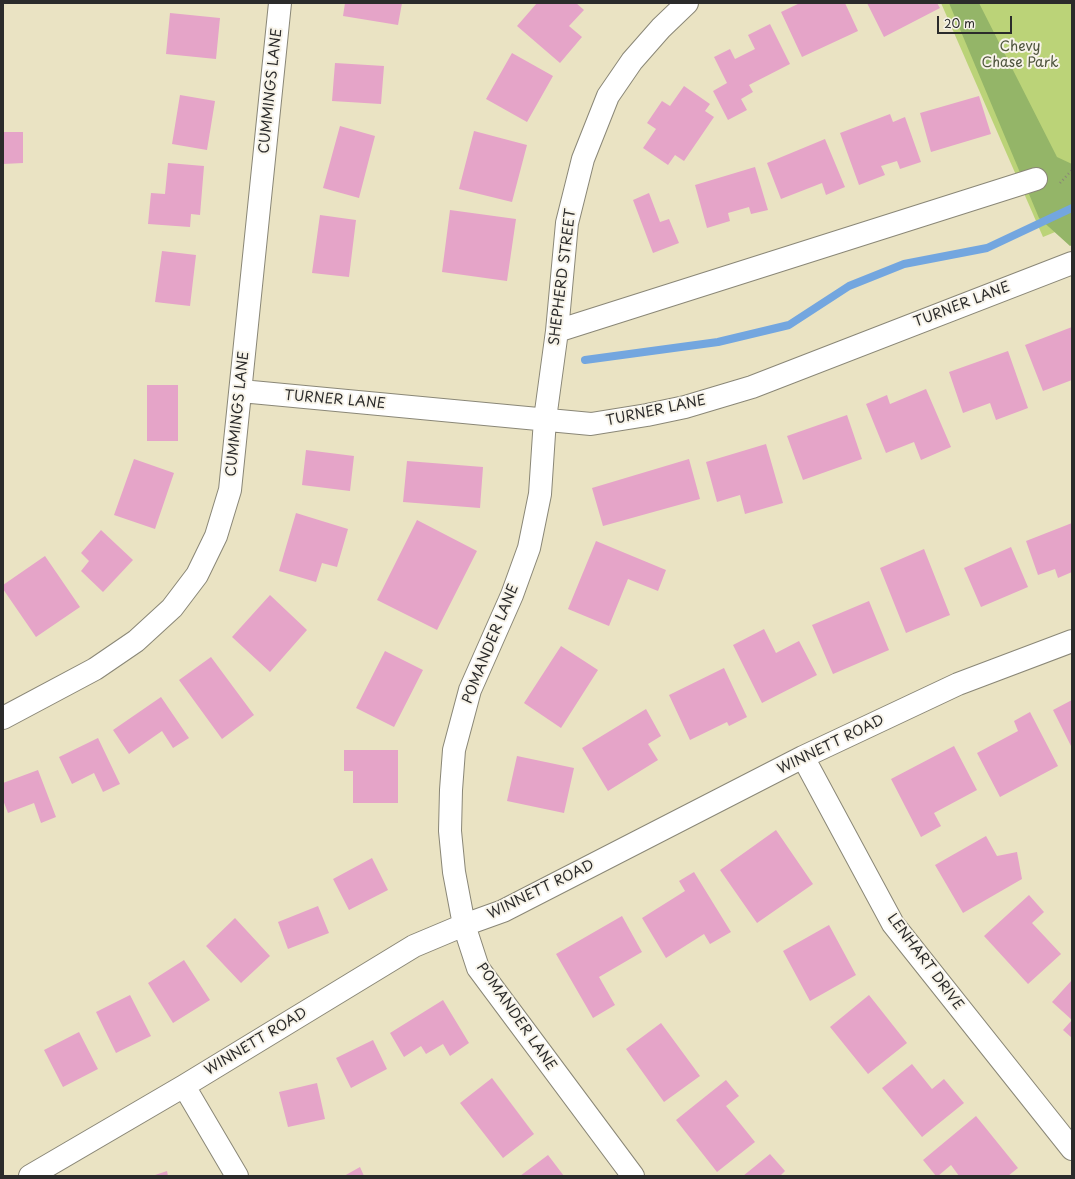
<!DOCTYPE html>
<style>
body{margin:0}
#map{position:relative;width:1075px;height:1179px;overflow:hidden;background:#eae3c3;font-family:"Playpen Sans",sans-serif}
canvas{display:block}
.frame{position:absolute;inset:0;border:4px solid #2b2b2b;pointer-events:none}
.scale{position:absolute;left:937px;top:16px;width:75px;height:18px;box-sizing:border-box;border:2px solid #2b2b2b;border-top:0;padding-left:5px;font-size:12px;line-height:14px;white-space:nowrap;color:#2b2b2b;-webkit-text-stroke:3px #f7f3e8;paint-order:stroke}
</style>
<div id="map">
<canvas width="1075" height="1179"></canvas>
<div class="frame"></div>
<div class="scale">20 m</div>
</div>
<script>
const c = document.querySelector('canvas').getContext('2d');
c.lineJoin = 'round';
function fillPath(path, color) { c.fillStyle = color; c.fill(path, 'evenodd'); }
const shape = rows => new Path2D(rows.map(r => 'M' + r).join(''));
function trace(path, color, width, dash) { c.strokeStyle = color; c.lineWidth = width; c.lineCap = dash ? 'butt' : 'round'; c.setLineDash(dash || []); c.stroke(path); }
function write(font, color, halo, rows, align = 'center') {
  c.font = font + ' "Playpen Sans",sans-serif'; c.lineWidth = 4; c.setLineDash([]); c.textBaseline = 'middle'; c.strokeStyle = halo; c.fillStyle = color; for (const [text, x, y, turn = 0] of rows) {
    c.save(); c.translate(x, y); c.rotate((+turn || 0) * Math.PI / 180); c.textAlign = isNaN(turn) ? turn : align; if (halo) c.strokeText(text, 0, 0); c.fillText(text, 0, 0); c.restore();
  }
}
fillPath(shape([
 [941,3,1072,3,1072,225,1043,237]
]), '#bbd378');
fillPath(shape([
 [949,3,979,3,1057,157,1072,164,1072,245,1070,246,1039,218]
]), '#94b568');
trace(shape([
 [585,360,718,342,789,325,849,286,904,264,987,248,1072,208]
]), '#73a6df', 8);
fillPath(shape([
 [345,3,402,3,398,25,343,16],
 [537,3,576,3,584,10,569,26,582,37,560,63,517,26],
 [800,3,845,3,858,31,802,57,781,12],
 [867,3,937,3,940,8,884,37],
 [170,13,220,18,216,59,166,54],
 [770,24,790,64,749,85,753,92,741,99,747,110,728,120,713,91,727,83,714,57,730,49,735,59,755,49,748,35],
 [512,53,553,76,527,122,486,99],
 [335,63,384,66,381,104,332,101],
 [684,86,710,104,705,111,714,117,684,161,675,155,668,165,643,148,656,129,647,123,662,101,670,106],
 [180,95,215,101,207,150,172,144],
 [979,96,991,134,931,152,920,113],
 [890,114,893,122,905,117,921,162,900,169,897,161,881,166,885,175,859,185,840,133],
 [340,126,375,136,359,198,323,188],
 [474,131,527,145,512,202,459,189],
 [3,132,23,132,23,163,3,164],
 [825,139,845,187,826,195,822,183,781,199,767,163],
 [168,163,204,166,200,215,191,214,190,227,148,224,151,193,165,194],
 [755,167,768,210,751,214,749,207,728,213,730,221,707,228,695,185],
 [649,193,660,222,669,219,679,243,653,253,633,200],
 [450,210,516,219,507,281,442,272],
 [320,215,356,220,349,277,312,273],
 [162,251,196,255,190,306,155,302],
 [1072,327,1072,380,1043,391,1025,345],
 [1008,351,1028,408,996,420,990,403,963,413,949,372],
 [147,385,178,385,178,441,147,441],
 [926,389,951,447,921,460,914,442,886,453,866,404,887,395,890,404],
 [847,415,862,459,803,480,787,436],
 [766,444,783,503,745,514,740,495,717,502,706,462],
 [306,450,354,456,350,491,302,485],
 [134,459,174,473,155,529,114,515],
 [689,459,700,499,603,526,592,488],
 [407,461,483,467,480,508,403,502],
 [296,513,348,529,337,567,322,563,316,582,279,571],
 [417,520,477,551,437,630,377,600],
 [1072,523,1072,572,1058,578,1055,569,1038,575,1026,541],
 [101,530,133,560,103,592,81,571,89,561,81,553],
 [596,541,666,570,658,591,628,579,609,626,568,609],
 [1011,547,1028,587,981,607,964,568],
 [924,549,950,615,906,633,880,568],
 [45,556,80,607,36,637,3,589,3,585],
 [270,595,307,630,270,672,232,637],
 [869,601,889,650,833,674,812,625],
 [764,629,776,653,799,641,817,675,762,703,733,645],
 [561,646,598,670,561,728,524,703],
 [385,651,423,670,394,727,356,708],
 [211,657,254,715,222,739,179,680],
 [724,668,747,717,729,726,727,722,690,740,669,695],
 [161,697,189,738,173,748,162,731,129,754,113,730],
 [1072,700,1072,748,1053,710],
 [646,709,661,736,648,744,658,760,608,791,582,748],
 [1030,712,1058,766,1000,797,977,753,1018,731,1014,721],
 [98,738,120,784,103,792,94,773,72,784,59,757],
 [954,746,977,790,934,813,941,826,921,837,891,779],
 [344,750,398,750,398,803,353,803,353,771,344,771],
 [517,756,574,768,564,813,507,801],
 [38,770,56,817,41,823,34,803,8,813,3,800,3,783],
 [776,830,813,884,757,923,720,870],
 [986,836,997,856,1017,852,1022,879,963,913,935,865],
 [372,858,388,890,349,910,333,879],
 [694,872,731,932,710,944,704,934,666,958,642,918,685,891,679,881],
 [1029,895,1044,912,1032,923,1061,954,1028,984,984,936],
 [318,906,329,933,288,949,278,922],
 [622,916,642,952,599,977,615,1005,593,1018,556,954],
 [235,918,270,956,241,983,206,946],
 [829,925,856,975,810,1001,783,951],
 [184,960,210,1000,173,1023,148,983],
 [1072,980,1072,1038,1063,1030,1072,1020,1052,1002],
 [130,995,151,1036,116,1053,96,1012],
 [869,995,907,1043,868,1074,830,1027],
 [443,1000,469,1043,450,1056,443,1044,426,1054,421,1046,404,1057,390,1033],
 [661,1023,700,1076,664,1102,626,1049],
 [79,1032,98,1069,63,1087,44,1050],
 [373,1040,387,1069,351,1088,336,1058],
 [912,1064,932,1089,944,1079,964,1103,922,1137,882,1088],
 [492,1078,534,1134,503,1158,460,1103],
 [726,1080,739,1096,726,1106,755,1142,717,1172,676,1120],
 [317,1083,325,1119,288,1127,279,1092],
 [976,1116,1018,1168,1008,1176,959,1176,951,1165,938,1176,936,1176,923,1160],
 [770,1154,785,1171,780,1176,743,1176],
 [548,1155,564,1176,520,1176],
 [360,1167,364,1176,344,1176],
 [167,1171,168,1176,152,1176]
]), '#e5a4c8');
const street = shape([
 [557,331,1036,179],
 [241,391,591,424,647,415,685,407,752,387,1072,263],
 [3,718,95,669,136,641,172,608,197,575,216,536,230,490,280,3],
 [803,757,893,924,1072,1149],
 [184,1086,237,1176],
 [30,1176,184,1086,414,946,464,925,503,911,803,757,958,684,1072,641],
 [633,1176,478,968,464,925,454,872,450,831,451,790,454,750,470,690,512,595,529,548,540,494,545,419,557,331,567,223,583,159,608,96,632,61,661,28,687,3]
]);
trace(street, '#8a8777', 24);
trace(shape([
 [1060,183,1072,170]
]), '#8a8777', 2.5, [1, 3]);
trace(street, '#fff', 22);
write('14px', '#4f553e', '#f7f3e8', [
 ["Chevy",1020,47],
 ["Chase Park",1020,63]
]);
write('14px', '#2b2b2b', '#f7f3e8', [
 ["CUMMINGS LANE",271,91,-84],
 ["SHEPHERD STREET",563,277,-83],
 ["TURNER LANE",962,305,-21],
 ["TURNER LANE",335,400,5],
 ["TURNER LANE",656,411,-12],
 ["CUMMINGS LANE",238,414,-84],
 ["POMANDER LANE",491,644,-68],
 ["WINNETT ROAD",831,745,-26],
 ["WINNETT ROAD",541,890,-26],
 ["LENHART DRIVE",925,962,53],
 ["POMANDER LANE",516,1017,55],
 ["WINNETT ROAD",256,1042,-31]
]);
</script>
